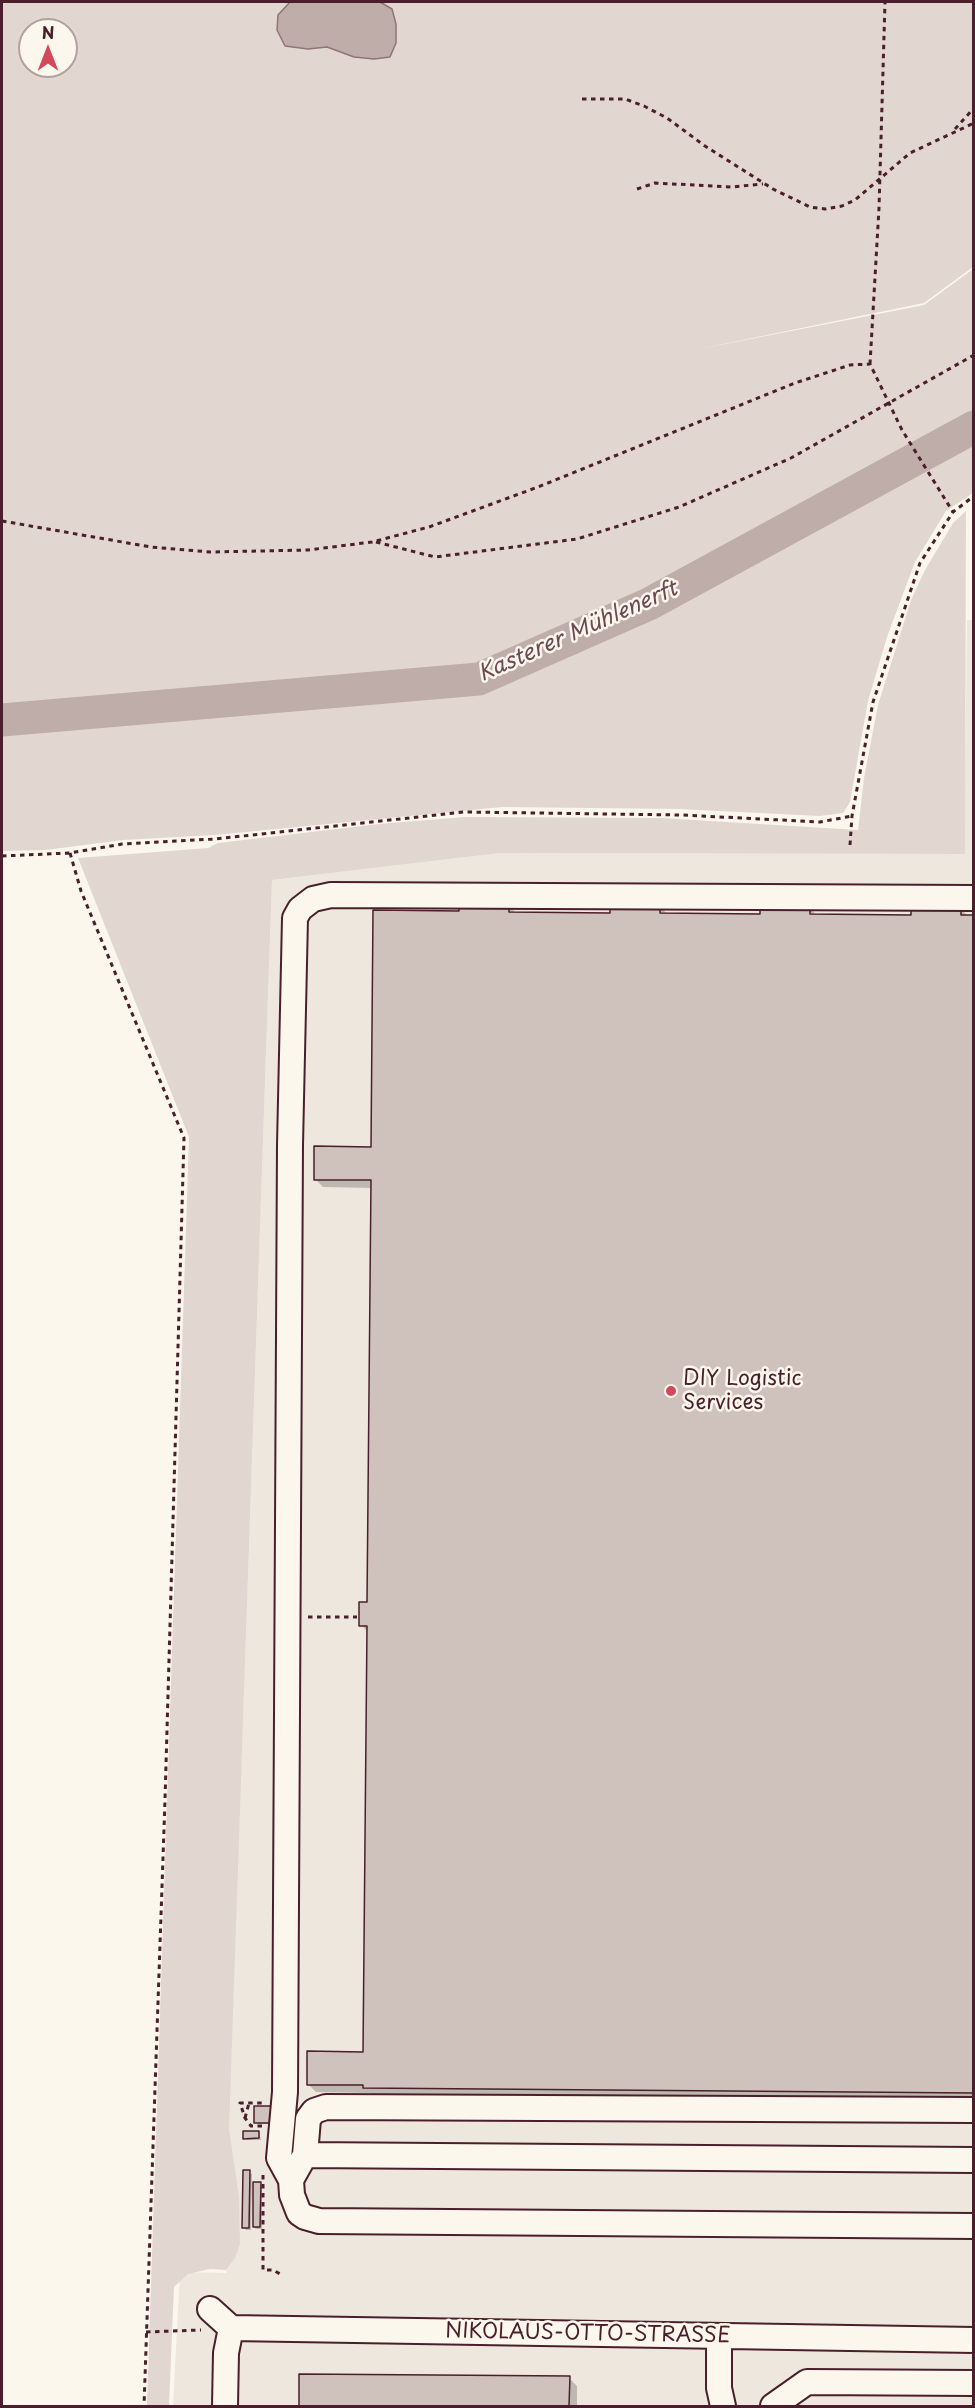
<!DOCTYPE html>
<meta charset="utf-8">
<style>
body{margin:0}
#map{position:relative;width:975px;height:2408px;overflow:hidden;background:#fbf7ec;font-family:"Playpen Sans",sans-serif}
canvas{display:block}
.frame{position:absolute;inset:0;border:3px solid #4a1f2b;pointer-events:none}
.north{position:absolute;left:18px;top:18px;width:60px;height:60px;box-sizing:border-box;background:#fbf7ec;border:2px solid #b4a19f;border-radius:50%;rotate:0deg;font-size:16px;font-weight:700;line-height:24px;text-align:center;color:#4a1f2b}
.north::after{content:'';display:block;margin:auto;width:21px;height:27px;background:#d1495b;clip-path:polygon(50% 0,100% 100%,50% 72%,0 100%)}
</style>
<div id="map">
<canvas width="975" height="2408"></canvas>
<div class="frame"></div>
<div class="north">N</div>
</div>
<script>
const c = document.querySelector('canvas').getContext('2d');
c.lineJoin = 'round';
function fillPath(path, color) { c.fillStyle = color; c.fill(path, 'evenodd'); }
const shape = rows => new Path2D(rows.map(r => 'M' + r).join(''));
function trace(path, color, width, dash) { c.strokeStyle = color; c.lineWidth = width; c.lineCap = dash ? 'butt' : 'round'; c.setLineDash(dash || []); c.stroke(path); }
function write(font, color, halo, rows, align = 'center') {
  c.font = font + ' "Playpen Sans",sans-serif'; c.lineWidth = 5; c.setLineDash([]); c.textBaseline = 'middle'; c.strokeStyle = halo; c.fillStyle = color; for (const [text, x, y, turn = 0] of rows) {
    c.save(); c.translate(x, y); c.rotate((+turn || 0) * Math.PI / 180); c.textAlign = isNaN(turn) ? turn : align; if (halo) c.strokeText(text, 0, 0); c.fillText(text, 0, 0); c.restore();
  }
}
fillPath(shape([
 [967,620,973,620,973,2406,173,2406,180,2272,227,2273,226,2270,232,2262,225,2135,243,1721,272,880,500,853,964,854]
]), '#eee7de');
fillPath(shape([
 [2,2,973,2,973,267,924,303,694,350,924,305,973,269,973,422,646,598,478,673,2,715],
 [30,30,66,30,66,66,30,66],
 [973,441,973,493,946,511,915,562,887,637,868,701,850,802,843,813,820,816,679,809,502,807,215,835,123,840,46,850,2,851,2,723,481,683,650,609,937,462],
 [966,511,965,854,500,853,272,880,229,2129,239,2197,240,2244,235,2258,226,2270,210,2269,188,2274,174,2287,169,2406,147,2406,189,1137,78,858,208,848,218,843,379,824,464,817,662,818,858,830,864,778,878,705,911,600,925,570,953,523]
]), '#e2d7d0');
const water = shape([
 [290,2,380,2,392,9,396,24,396,43,390,57,374,59,354,57,327,47,308,49,285,46,277,30,278,15,290,2]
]);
fillPath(water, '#bfadaa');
trace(water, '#907477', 1.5);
fillPath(shape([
 [508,904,516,913,611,914,659,905,667,914,762,915,809,906,817,916,913,916,960,907,968,917,974,917,974,2100,372,2095,370,2093,316,2092,308,2084,365,2053,369,1633,361,1625,369,1603,372,1188,323,1187,315,1179,373,1148,460,913],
 [270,2107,272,2109,272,2124,258,2124,255,2122],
 [259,2132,261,2140,247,2140,244,2138],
 [249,2172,252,2174,251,2230,246,2230,244,2227],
 [260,2183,262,2185,262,2229,256,2229,254,2227],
 [301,2375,569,2378,577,2386,577,2406,301,2406]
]), '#0003');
trace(shape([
 [2,720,479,679,649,604,974,427]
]), '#bfadaa', 33);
const building = shape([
 [459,902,509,902,509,912,610,913,610,903,660,903,660,913,760,914,760,904,810,904,810,914,911,915,911,905,961,905,961,915,974,915,974,2093,363,2088,363,2085,307,2085,307,2051,363,2052,367,1626,359,1626,359,1602,367,1602,371,1180,314,1180,314,1146,371,1147,373,910,459,911,459,902],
 [254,2106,271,2106,271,2123,254,2123,254,2106],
 [243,2131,259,2131,259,2138,243,2139,243,2131],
 [243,2170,250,2170,249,2228,242,2228,243,2170],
 [253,2182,261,2182,260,2227,253,2227,253,2182],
 [299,2374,570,2376,569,2406,299,2406,299,2374]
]);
fillPath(building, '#cfc2bc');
trace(building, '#4a1f2b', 1.5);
const minor = shape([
 [974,2110,326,2107,314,2111,308,2119,305,2155,291,2180,292,2195,299,2213,305,2217,319,2221,974,2226],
 [305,2155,974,2160],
 [291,2180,279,2158,285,2092,290,1145,295,918,300,909,313,899,331,895,974,898],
 [210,2309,231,2328,974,2340],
 [719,2336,719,2388,723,2406],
 [225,2406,226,2353,231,2328],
 [773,2406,807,2382,974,2383]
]);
trace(minor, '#4a1f2b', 28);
trace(shape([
 [582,99,625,99,644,106,667,118,705,146,773,189,810,207,825,209,842,206,855,200,910,153,974,123],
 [955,129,974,108],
 [637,189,655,183,731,187,763,184],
 [870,364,879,208,885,2],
 [2,521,151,547,210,552,308,550,372,542,429,527,538,487,795,383,850,365,870,364,902,430,953,512],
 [376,542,435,557,577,539,679,507,791,458,974,355],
 [850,845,852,816,873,702,920,563,953,512,974,496],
 [70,853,81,891,184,1138,165,1800,144,2406],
 [2,856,70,853,122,844,215,839,464,812,682,815,820,822,852,816],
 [308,1617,357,1617],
 [245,2118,249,2103],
 [262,2126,251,2126,245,2118,240,2103,263,2103],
 [263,2175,263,2270,273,2270,282,2275],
 [146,2332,201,2330]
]), '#4a1f2b', 3, [4.5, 4.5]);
trace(minor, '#fbf7ec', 24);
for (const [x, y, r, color] of [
 [671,1391,6,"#d1495b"]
]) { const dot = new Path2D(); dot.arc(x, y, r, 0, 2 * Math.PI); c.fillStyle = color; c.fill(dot); trace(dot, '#fbf7ec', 2); }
write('21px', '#4a1f2b', '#fbf7ec', [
 ["DIY Logistic",683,1379],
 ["Services",683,1403]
], 'left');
write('21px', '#4a1f2b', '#fbf7ec', [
 ["NIKOLAUS-OTTO-STRASSE",588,2334,1]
]);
write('italic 22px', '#6d4a51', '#fbf7ec', [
 ["Kasterer Mühlenerft",578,632,-24]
]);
</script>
